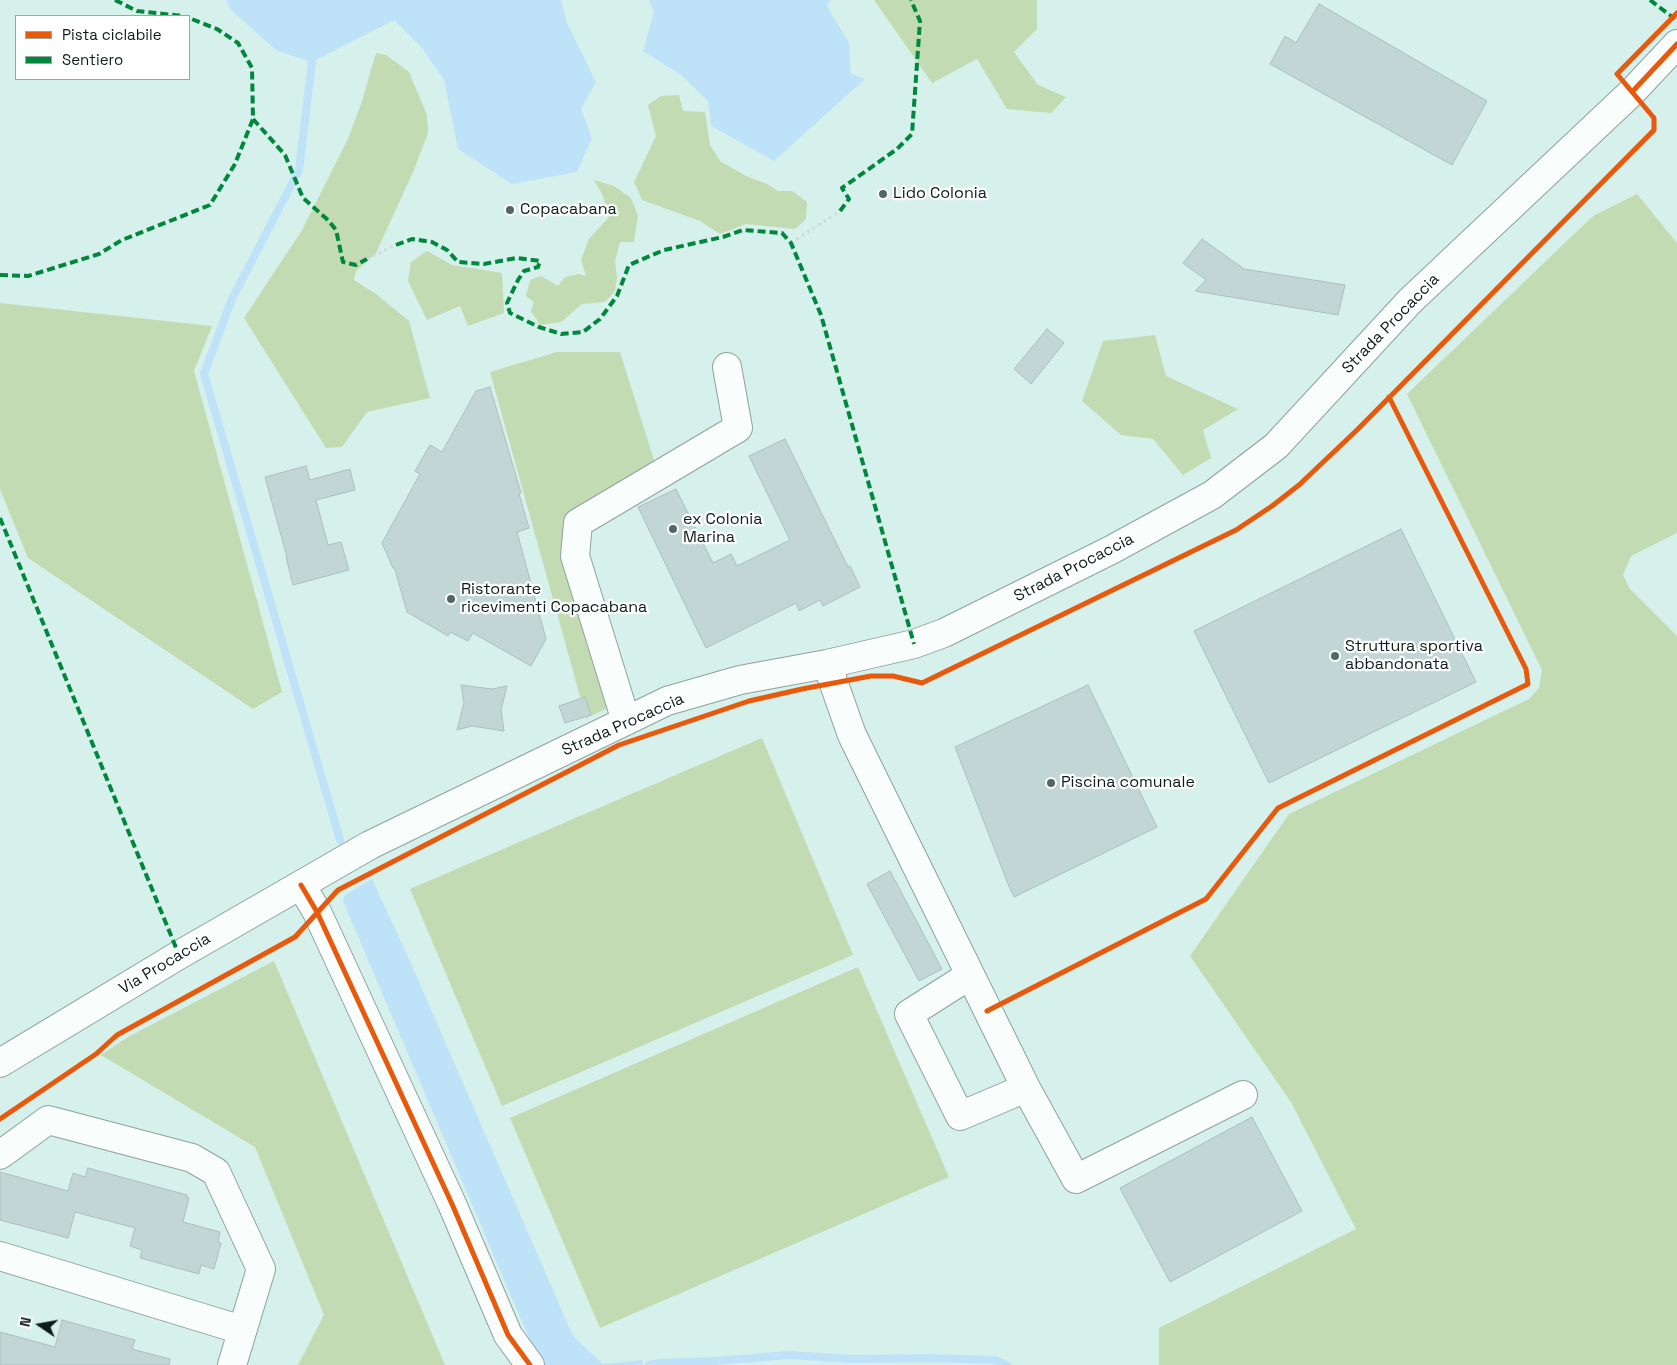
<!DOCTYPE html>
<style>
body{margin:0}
#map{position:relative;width:1677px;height:1365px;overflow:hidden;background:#d6f0eb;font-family:"Space Grotesk",sans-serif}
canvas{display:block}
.legend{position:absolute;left:15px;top:15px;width:175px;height:65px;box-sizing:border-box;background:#fff;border:1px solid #9da5a3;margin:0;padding:6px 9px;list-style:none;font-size:15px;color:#0b1d1a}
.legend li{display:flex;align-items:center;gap:10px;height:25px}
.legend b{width:25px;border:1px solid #9da5a3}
.north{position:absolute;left:15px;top:1300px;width:50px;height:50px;-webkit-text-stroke:4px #fff;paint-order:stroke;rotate:282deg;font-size:14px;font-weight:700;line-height:20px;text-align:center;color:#0b1d1a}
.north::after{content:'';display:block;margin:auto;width:18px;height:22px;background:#0b1d1a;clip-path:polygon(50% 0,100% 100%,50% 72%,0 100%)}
</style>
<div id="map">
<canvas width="1677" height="1365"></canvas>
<ul class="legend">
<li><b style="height:6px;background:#e8590c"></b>Pista ciclabile</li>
<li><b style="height:6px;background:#00873e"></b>Sentiero</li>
</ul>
<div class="north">N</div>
</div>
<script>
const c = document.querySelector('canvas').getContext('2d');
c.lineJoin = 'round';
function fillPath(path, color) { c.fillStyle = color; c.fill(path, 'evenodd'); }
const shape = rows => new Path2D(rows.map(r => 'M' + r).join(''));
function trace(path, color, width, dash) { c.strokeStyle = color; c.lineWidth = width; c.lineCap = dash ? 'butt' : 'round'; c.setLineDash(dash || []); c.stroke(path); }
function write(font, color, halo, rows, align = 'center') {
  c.font = font + ' "Space Grotesk",sans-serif'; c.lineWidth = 4.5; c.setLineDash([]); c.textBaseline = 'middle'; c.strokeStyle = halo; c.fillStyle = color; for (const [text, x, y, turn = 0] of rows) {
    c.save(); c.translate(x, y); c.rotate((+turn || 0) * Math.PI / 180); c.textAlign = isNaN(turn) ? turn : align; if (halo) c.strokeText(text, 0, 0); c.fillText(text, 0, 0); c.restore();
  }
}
fillPath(shape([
 [874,0,1037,0,1037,29,1014,52,1038,85,1066,97,1051,113,1007,109,977,59,932,83],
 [376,53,386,55,409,72,427,115,428,133,413,172,376,253,356,271,354,280,376,294,409,321,430,398,367,412,342,447,326,448,244,318,302,230,348,139,362,101],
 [679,95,683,111,705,112,710,145,720,161,746,176,767,184,778,191,792,191,807,202,806,219,795,229,746,224,720,234,700,221,642,200,634,182,656,136,648,105,661,96],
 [594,180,614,186,631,198,638,216,634,242,620,242,615,261,617,278,615,291,605,302,582,304,561,322,540,325,531,311,534,302,526,296,530,280,541,276,558,286,565,277,579,274,586,276,581,260,589,239,609,217,603,196],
 [1637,194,1677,243,1677,533,1631,556,1623,575,1630,589,1677,636,1677,1365,1159,1365,1159,1328,1356,1229,1291,1102,1190,956,1289,814,1529,699,1539,688,1542,670,1407,394,1593,216],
 [427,251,452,265,502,273,504,313,468,326,460,306,427,320,408,281,411,262],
 [0,303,212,326,194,371,282,692,253,709,28,558,0,489],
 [1155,335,1166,376,1238,409,1203,430,1211,458,1183,475,1153,439,1121,435,1082,401,1103,341],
 [557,352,620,352,654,460,625,489,567,534,613,706,586,718,490,372],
 [762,738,853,955,502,1106,410,889],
 [274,961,445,1365,298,1365,324,1315,255,1147,101,1055,128,1037],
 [858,967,949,1177,600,1328,510,1118]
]), '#c3dbb2');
fillPath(shape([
 [226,0,561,0,567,23,596,82,581,109,592,138,577,172,512,184,458,149,444,80,422,48,394,20,312,62,277,51,231,10],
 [649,0,830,0,827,6,849,43,851,74,865,79,774,161,711,126,708,101,681,75,643,51,654,12],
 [372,879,410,961,573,1336,603,1364,642,1360,643,1365,542,1365,539,1362,343,901,345,895]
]), '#bee3f8');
trace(shape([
 [312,62,299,170,231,301,204,374,340,840],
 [649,1365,659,1363,715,1361,789,1355,852,1359,931,1358,995,1360,1007,1365]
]), '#bee3f8', 8);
const building = shape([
 [1319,4,1487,101,1452,165,1270,64,1285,36,1296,43,1319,4],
 [1202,239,1244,269,1345,285,1338,315,1195,291,1206,280,1183,263,1202,239],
 [1047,329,1064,343,1031,384,1014,369,1047,329],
 [490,387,521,493,519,494,529,528,517,532,546,639,531,666,473,633,468,641,450,632,448,636,407,612,395,570,393,568,382,543,420,474,415,471,430,445,442,452,476,391,490,387],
 [785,439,848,567,850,566,860,587,823,606,820,600,799,611,796,603,706,648,638,507,676,489,713,563,731,554,737,566,790,540,749,456,785,439],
 [306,466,310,480,350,469,355,490,316,500,328,545,341,542,349,570,293,585,286,557,287,557,265,477,306,466],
 [1401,529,1476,682,1269,783,1194,631,1401,529],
 [461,685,492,689,507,686,501,710,504,731,472,726,457,730,464,703,461,685],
 [1088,685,1157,827,1014,897,1008,884,955,747,1088,685],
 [585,697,591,715,565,723,559,706,585,697],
 [890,871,942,969,919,981,867,884,890,871],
 [1252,1117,1302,1211,1170,1282,1120,1188,1252,1117],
 [88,1168,187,1195,187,1197,189,1198,183,1222,220,1232,218,1242,221,1243,214,1269,201,1265,199,1274,140,1258,142,1250,130,1246,135,1228,75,1212,68,1238,0,1220,0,1172,68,1191,73,1173,85,1177,88,1168],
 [62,1320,135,1340,132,1349,170,1359,169,1365,0,1365,0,1332,55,1347,62,1320]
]);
fillPath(building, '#c2d6d5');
trace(building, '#abbfbe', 1);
const minor = shape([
 [827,664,852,735,1026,1088,960,1116,909,1014,970,975],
 [626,721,575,556,578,523,738,428,727,367],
 [301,885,317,912,452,1204,508,1335,530,1365],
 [0,1063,179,955,370,845,667,701,740,680,827,664,914,644,944,633,1111,550,1212,495,1276,446,1410,301,1632,92,1677,44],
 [1026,1088,1076,1179,1243,1095],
 [0,1155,48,1120,192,1158,216,1172,261,1269,232,1365],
 [0,1256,242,1330]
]);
trace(minor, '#8ea29f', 30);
trace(shape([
 [791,243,840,211],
 [367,259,396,245]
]), '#d1d8d7', 3, [2.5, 4]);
trace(minor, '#f9fdfc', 28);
trace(shape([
 [115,0,137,11,183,16],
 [1650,0,1675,19],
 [253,119,285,155,303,198,328,220,336,230,343,262,356,265,367,259],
 [840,211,849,199,842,188,897,149,912,134,920,21,911,0],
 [396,245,412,239,432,242,447,250,458,262,484,264,516,258,540,261,538,267,524,271,518,280,507,303,510,313,539,327,561,334,583,332,600,319,617,296,629,265,664,250,723,237,743,230,782,233,791,243,821,315,914,644],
 [0,275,28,276,99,254,122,240,210,205,235,164,253,119,252,68,238,43,217,29,189,18],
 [0,518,179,955]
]), '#00873e', 4, [8, 4]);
trace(shape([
 [1632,92,1677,44],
 [301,885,317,912,452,1204,508,1335,530,1365],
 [987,1011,1206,899,1278,808,1528,684,1526,669,1389,397],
 [0,1119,96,1054,117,1035,295,937,338,890,619,745,749,701,802,689,871,676,893,676,922,683,1236,530,1272,506,1299,485,1358,429,1654,130,1654,118,1617,74,1677,13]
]), '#e8590c', 5);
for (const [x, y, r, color] of [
 [883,194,5,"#526763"],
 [510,210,5,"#526763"],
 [673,529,5,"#526763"],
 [451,599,5,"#526763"],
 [1335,656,5,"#526763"],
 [1051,783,5,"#526763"]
]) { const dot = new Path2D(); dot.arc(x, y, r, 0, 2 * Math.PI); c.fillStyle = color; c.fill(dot); trace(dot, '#fff', 2); }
write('16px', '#0b1d1a', '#fff', [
 ["Lido Colonia",893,194],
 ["Copacabana",520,210],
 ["ex Colonia",683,520],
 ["Marina",683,538],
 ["Ristorante",461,590],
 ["ricevimenti Copacabana",461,608],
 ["Struttura sportiva",1345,647],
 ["abbandonata",1345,665],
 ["Piscina comunale",1061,783]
], 'left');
write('16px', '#0b1d1a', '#fff', [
 ["Strada Procaccia",1391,324,-46],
 ["Strada Procaccia",1074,568,-27],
 ["Strada Procaccia",623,725,-24],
 ["Via Procaccia",165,964,-31]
]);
</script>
